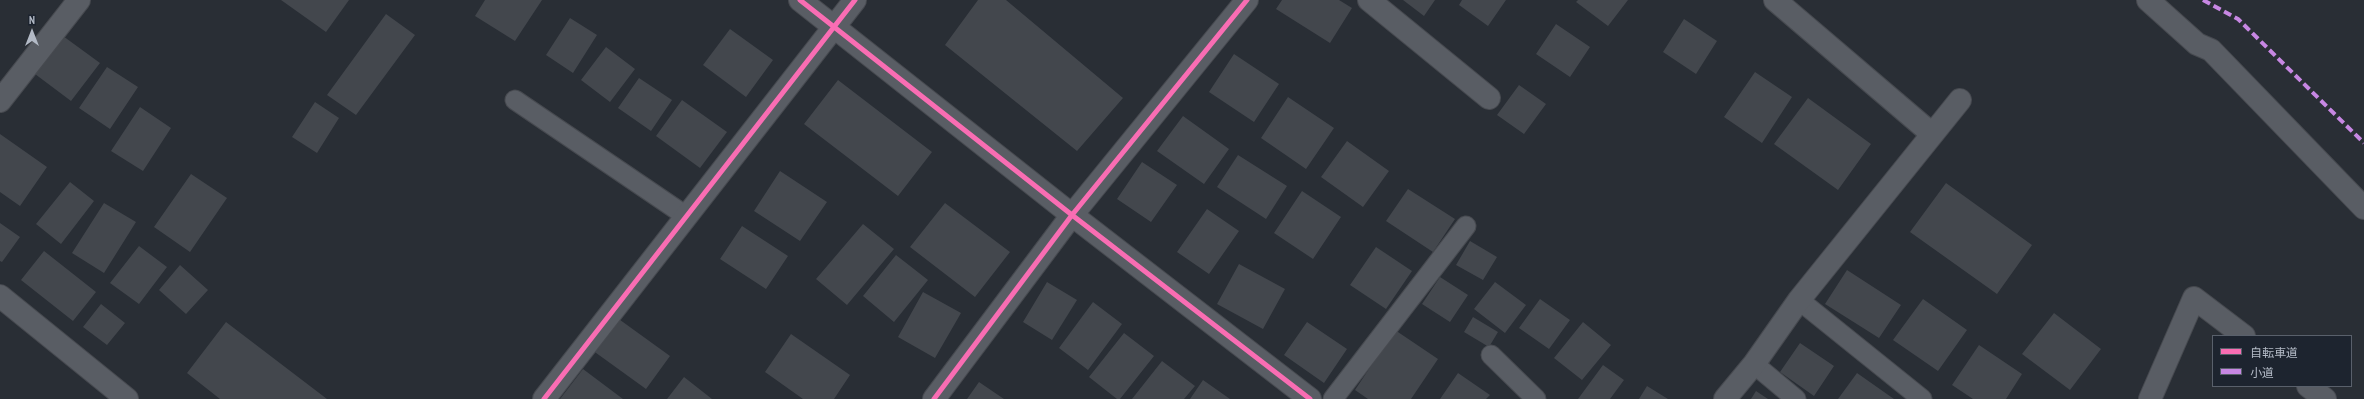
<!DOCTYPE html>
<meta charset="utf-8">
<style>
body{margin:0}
#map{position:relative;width:2364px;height:399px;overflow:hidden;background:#292e35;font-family:"PT Sans Narrow","Noto Sans JP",sans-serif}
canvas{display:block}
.legend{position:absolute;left:2212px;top:335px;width:140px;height:52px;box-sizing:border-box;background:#1d242f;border:1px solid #59606b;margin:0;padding:5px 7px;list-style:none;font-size:12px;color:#b3bac6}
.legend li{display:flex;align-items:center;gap:8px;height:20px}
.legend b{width:20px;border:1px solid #59606b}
.north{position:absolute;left:12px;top:12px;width:40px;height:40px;-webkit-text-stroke:3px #1d242f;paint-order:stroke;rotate:0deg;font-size:11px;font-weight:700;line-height:16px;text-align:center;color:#b3bac6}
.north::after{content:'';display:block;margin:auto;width:14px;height:18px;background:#b3bac6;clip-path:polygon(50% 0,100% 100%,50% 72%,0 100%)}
</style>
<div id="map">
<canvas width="2364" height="399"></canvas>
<ul class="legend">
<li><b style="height:5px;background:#f96db3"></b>自転車道</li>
<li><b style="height:5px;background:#c787e3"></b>小道</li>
</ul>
<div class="north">N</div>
</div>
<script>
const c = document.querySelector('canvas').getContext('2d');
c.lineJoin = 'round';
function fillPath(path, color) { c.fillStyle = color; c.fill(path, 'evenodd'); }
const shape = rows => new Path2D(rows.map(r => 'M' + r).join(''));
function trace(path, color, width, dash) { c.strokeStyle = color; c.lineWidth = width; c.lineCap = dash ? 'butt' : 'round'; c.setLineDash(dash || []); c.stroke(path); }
fillPath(shape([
 [281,0,349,0,326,32],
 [485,0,542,0,515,41,475,16],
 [978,0,1006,0,1123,98,1077,151,945,45],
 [1282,0,1339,0,1352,8,1330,43,1276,9],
 [1403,0,1435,0,1424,16],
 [1462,0,1506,0,1488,26,1459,5],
 [1578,0,1628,0,1608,26,1576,2],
 [386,14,415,35,356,115,327,95],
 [570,18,597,35,573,73,546,55],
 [1684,19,1717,41,1696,74,1663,52],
 [1556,24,1590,47,1570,77,1536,54],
 [730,29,773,60,746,97,703,65],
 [63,36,100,63,71,101,35,74],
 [606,47,635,69,610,102,581,80],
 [1234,54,1279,84,1254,122,1209,92],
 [107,67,138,87,110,129,79,108],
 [1755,72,1792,97,1762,143,1724,117],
 [639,78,672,100,651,131,618,108],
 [838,80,932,152,898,196,804,124],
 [1519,85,1546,104,1524,134,1497,115],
 [1288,97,1334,128,1306,169,1261,138],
 [1808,98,1871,144,1838,190,1774,144],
 [682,100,727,132,700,168,656,136],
 [315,102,339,118,317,153,292,137],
 [140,107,171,128,143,171,111,151],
 [1183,116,1229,149,1204,184,1157,151],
 [0,134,47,167,20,206,0,192],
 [1347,141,1389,171,1363,207,1321,177],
 [1238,155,1287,186,1266,219,1217,187],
 [1142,162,1177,185,1151,222,1117,199],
 [780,171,827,202,800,241,754,211],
 [191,174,227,198,190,252,154,227],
 [70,182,94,201,61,244,36,224],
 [1946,183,2032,245,1997,294,1910,232],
 [1408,189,1455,219,1433,252,1386,221],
 [1302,191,1341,217,1313,259,1274,233],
 [104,203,136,222,104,273,72,253],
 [945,203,1010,252,975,297,910,247],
 [1207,209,1239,231,1209,274,1177,252],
 [0,223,20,237,2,262,0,261],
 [863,224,894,249,847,305,816,279],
 [742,226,788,256,766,289,720,259],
 [1470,241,1497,257,1483,280,1456,265],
 [139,246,167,267,139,304,110,283],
 [1376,247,1412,271,1386,309,1350,285],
 [44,251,96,292,73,321,21,280],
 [896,255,928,280,894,322,863,296],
 [1239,264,1285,289,1263,329,1217,304],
 [180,265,208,290,186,314,159,290],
 [1847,270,1901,305,1879,338,1825,304],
 [1440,277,1468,295,1450,322,1422,304],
 [1047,282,1077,300,1052,340,1023,322],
 [1495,282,1526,305,1505,333,1474,309],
 [923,292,961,313,935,358,898,337],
 [1540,299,1570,320,1549,349,1519,328],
 [1923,299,1967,330,1938,371,1893,340],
 [1093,302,1122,324,1088,370,1059,348],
 [101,304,125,323,107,345,83,327],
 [2054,313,2101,349,2070,390,2022,354],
 [616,317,670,356,646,389,592,350],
 [1473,317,1498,332,1489,347,1464,332],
 [226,322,327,399,220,399,187,373],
 [1307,322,1347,349,1324,383,1284,355],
 [1583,322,1611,345,1582,380,1554,358],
 [1395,330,1438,359,1411,399,1368,399,1355,390],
 [1124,333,1154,356,1120,399,1117,399,1089,377],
 [791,334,850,375,834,399,803,399,765,372],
 [1800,343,1834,366,1814,396,1780,372],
 [1979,345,2022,374,2006,399,1973,399,1952,385],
 [1162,361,1195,386,1184,399,1132,399],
 [1603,365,1624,380,1610,399,1578,399],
 [583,369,623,399,560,399],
 [1458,373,1490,395,1486,399,1440,399],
 [1857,373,1894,399,1838,399],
 [684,377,712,399,667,399],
 [1203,380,1230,399,1190,399],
 [979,382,1004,399,967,399],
 [1647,386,1668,399,1639,399],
 [1756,391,1768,399,1751,399]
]), '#43474d');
const service = shape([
 [515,100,686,216],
 [1799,300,1922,399],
 [1491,355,1536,399],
 [1754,364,1796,399],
 [1333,399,1466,226]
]);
const minor = shape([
 [1369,0,1489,98],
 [1775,0,1932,134],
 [2148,0,2197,44,2211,50,2364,208],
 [0,101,79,0],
 [0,296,127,399],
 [2308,386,2325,399],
 [544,399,855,0],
 [934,399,1072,215,1247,0],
 [1725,399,1754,364,1799,300,1960,100],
 [2150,399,2194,298,2244,336]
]);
const tertiary = shape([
 [800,0,1072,215,1310,399]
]);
trace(service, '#474a50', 21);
trace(minor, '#474a50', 24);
trace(tertiary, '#474a50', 24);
trace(service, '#595d64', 19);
trace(minor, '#595d64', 22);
trace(tertiary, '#595d64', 22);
trace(shape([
 [2203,0,2238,19,2364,143]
]), '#c787e3', 4, [8, 4]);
trace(shape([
 [800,0,1072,215,1310,399],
 [544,399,855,0],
 [934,399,1072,215,1247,0]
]), '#f96db3', 5);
</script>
